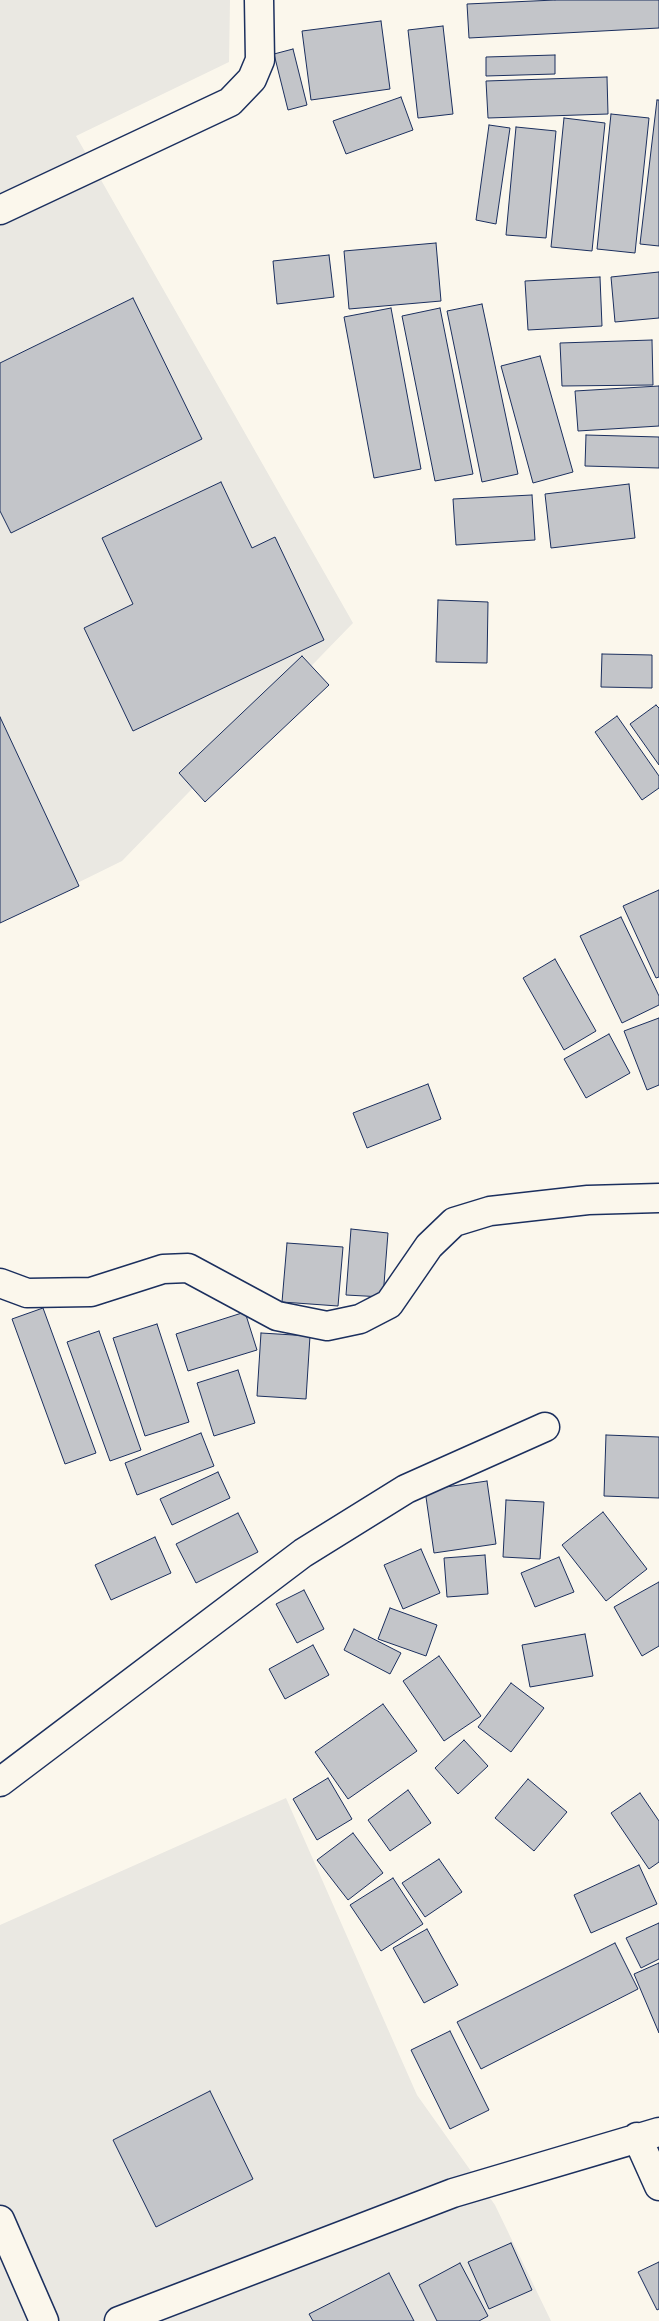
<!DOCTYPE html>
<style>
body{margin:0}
canvas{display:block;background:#fbf7ec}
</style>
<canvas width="659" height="2321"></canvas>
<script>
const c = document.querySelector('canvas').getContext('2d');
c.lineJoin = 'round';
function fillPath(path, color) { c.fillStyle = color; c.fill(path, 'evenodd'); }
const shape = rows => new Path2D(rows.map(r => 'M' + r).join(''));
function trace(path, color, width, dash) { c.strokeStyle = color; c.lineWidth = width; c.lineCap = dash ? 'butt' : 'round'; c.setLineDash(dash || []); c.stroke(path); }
fillPath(shape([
 [0,0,230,0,229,62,76,136,353,623,122,861,0,921],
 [286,1798,417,2095,495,2205,551,2321,0,2321,0,1925]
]), '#eae8e2');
const building = shape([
 [555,0,659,0,659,28,469,38,467,4,555,0],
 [381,21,390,89,311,100,302,31,381,21],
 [443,26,453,114,418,118,408,30,443,26],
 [293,49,307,105,288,110,274,54,293,49],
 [555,55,555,74,486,76,486,57,555,55],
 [607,77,608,114,488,118,486,81,607,77],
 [401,97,413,130,346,154,333,121,401,97],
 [657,100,659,100,659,246,640,244,657,100],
 [611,114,649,118,635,253,597,249,611,114],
 [564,118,605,123,592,251,551,247,564,118],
 [489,125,510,128,496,224,476,220,489,125],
 [516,127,556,131,546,238,506,235,516,127],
 [436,243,441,301,349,309,344,251,436,243],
 [329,255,334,297,277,304,273,261,329,255],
 [659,272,659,318,615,322,611,277,659,272],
 [600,277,602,326,528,330,525,281,600,277],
 [133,298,202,439,11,533,0,511,0,363,133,298],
 [482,304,518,474,482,482,447,311,482,304],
 [391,308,421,469,374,478,344,317,391,308],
 [440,308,473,474,435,481,402,316,440,308],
 [652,340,653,385,562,386,560,343,652,340],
 [540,356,573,472,533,483,501,366,540,356],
 [659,386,659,426,578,431,575,391,659,386],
 [586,435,659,437,659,468,585,466,586,435],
 [221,482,252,548,275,537,324,640,133,731,84,628,133,604,102,538,221,482],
 [629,484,635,538,551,548,545,494,629,484],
 [532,495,535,540,456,545,453,499,532,495],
 [438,600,488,602,487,663,436,662,438,600],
 [602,654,652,655,652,688,601,687,602,654],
 [302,656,329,685,205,802,179,773,302,656],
 [656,705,659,708,659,765,630,724,656,705],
 [617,716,659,776,659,788,642,800,595,732,617,716],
 [0,717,79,886,0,923,0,717],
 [659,890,659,977,656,978,623,906,659,890],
 [621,917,659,996,659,1005,622,1023,580,936,621,917],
 [555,959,596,1031,564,1050,523,978,555,959],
 [659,1018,659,1085,647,1090,624,1031,659,1018],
 [609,1034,630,1073,586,1098,564,1059,609,1034],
 [428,1084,441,1119,367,1148,353,1113,428,1084],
 [351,1229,388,1233,383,1297,346,1295,351,1229],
 [287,1243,343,1247,338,1306,282,1302,287,1243],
 [43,1308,96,1453,65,1464,12,1319,43,1308],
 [245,1312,257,1350,188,1371,176,1334,245,1312],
 [157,1324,189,1422,145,1436,113,1338,157,1324],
 [99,1331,141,1450,110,1461,67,1342,99,1331],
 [261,1333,310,1336,306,1399,257,1396,261,1333],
 [238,1370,255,1423,214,1436,197,1383,238,1370],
 [201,1433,214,1466,137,1495,125,1463,201,1433],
 [606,1435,659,1437,659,1498,604,1496,606,1435],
 [218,1472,230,1498,172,1525,160,1499,218,1472],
 [487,1481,496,1544,434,1553,425,1490,487,1481],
 [506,1500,544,1502,540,1559,503,1557,506,1500],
 [603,1512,647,1569,606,1601,562,1545,603,1512],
 [238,1513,258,1552,196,1583,176,1544,238,1513],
 [155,1537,171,1573,111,1600,95,1565,155,1537],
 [421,1549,440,1593,403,1609,384,1565,421,1549],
 [485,1555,488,1594,447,1597,444,1558,485,1555],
 [559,1557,574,1592,535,1607,521,1573,559,1557],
 [659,1582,659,1646,642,1656,614,1607,659,1582],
 [304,1590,324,1629,297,1643,276,1604,304,1590],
 [390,1608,437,1625,426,1656,378,1639,390,1608],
 [354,1629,401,1653,390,1674,344,1650,354,1629],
 [585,1634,593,1676,530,1687,522,1645,585,1634],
 [313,1645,329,1675,285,1699,269,1669,313,1645],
 [439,1656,481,1716,444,1741,403,1681,439,1656],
 [511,1683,544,1708,511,1752,478,1727,511,1683],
 [383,1704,417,1751,348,1799,315,1752,383,1704],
 [464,1740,488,1766,458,1794,435,1768,464,1740],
 [328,1778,352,1819,317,1840,293,1799,328,1778],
 [528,1779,567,1812,534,1851,495,1818,528,1779],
 [408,1790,431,1823,390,1851,368,1820,408,1790],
 [640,1793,659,1821,659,1862,649,1869,611,1813,640,1793],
 [353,1833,383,1873,348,1900,317,1860,353,1833],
 [439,1859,462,1892,425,1917,402,1883,439,1859],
 [639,1865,657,1904,591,1933,574,1895,639,1865],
 [393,1878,423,1924,381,1951,350,1905,393,1878],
 [659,1923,659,1959,641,1968,626,1938,659,1923],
 [427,1929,458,1985,424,2003,393,1948,427,1929],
 [615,1943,638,1989,481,2069,457,2022,615,1943],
 [659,1963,659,2033,634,1974,659,1963],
 [450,2031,489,2110,450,2129,411,2050,450,2031],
 [210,2091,253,2179,156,2227,113,2140,210,2091],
 [511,2243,532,2290,489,2309,468,2262,511,2243],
 [659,2262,659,2309,657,2310,638,2272,659,2262],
 [460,2263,488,2316,479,2321,437,2321,419,2285,460,2263],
 [389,2273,414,2321,313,2321,309,2314,389,2273]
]);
fillPath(building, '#c3c5c9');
trace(building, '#1b2f5e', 1);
const minor = shape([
 [0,210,230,102,252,79,260,60,259,0],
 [0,1283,27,1293,91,1292,163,1269,188,1268,277,1316,327,1326,360,1319,389,1304,429,1246,454,1222,490,1211,588,1200,659,1198],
 [0,1782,303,1553,406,1489,545,1427],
 [637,2137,659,2186],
 [0,2220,44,2321],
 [119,2321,453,2193,659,2132]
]);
trace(minor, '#1b2f5e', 31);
trace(minor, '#fbf7ec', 28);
</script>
